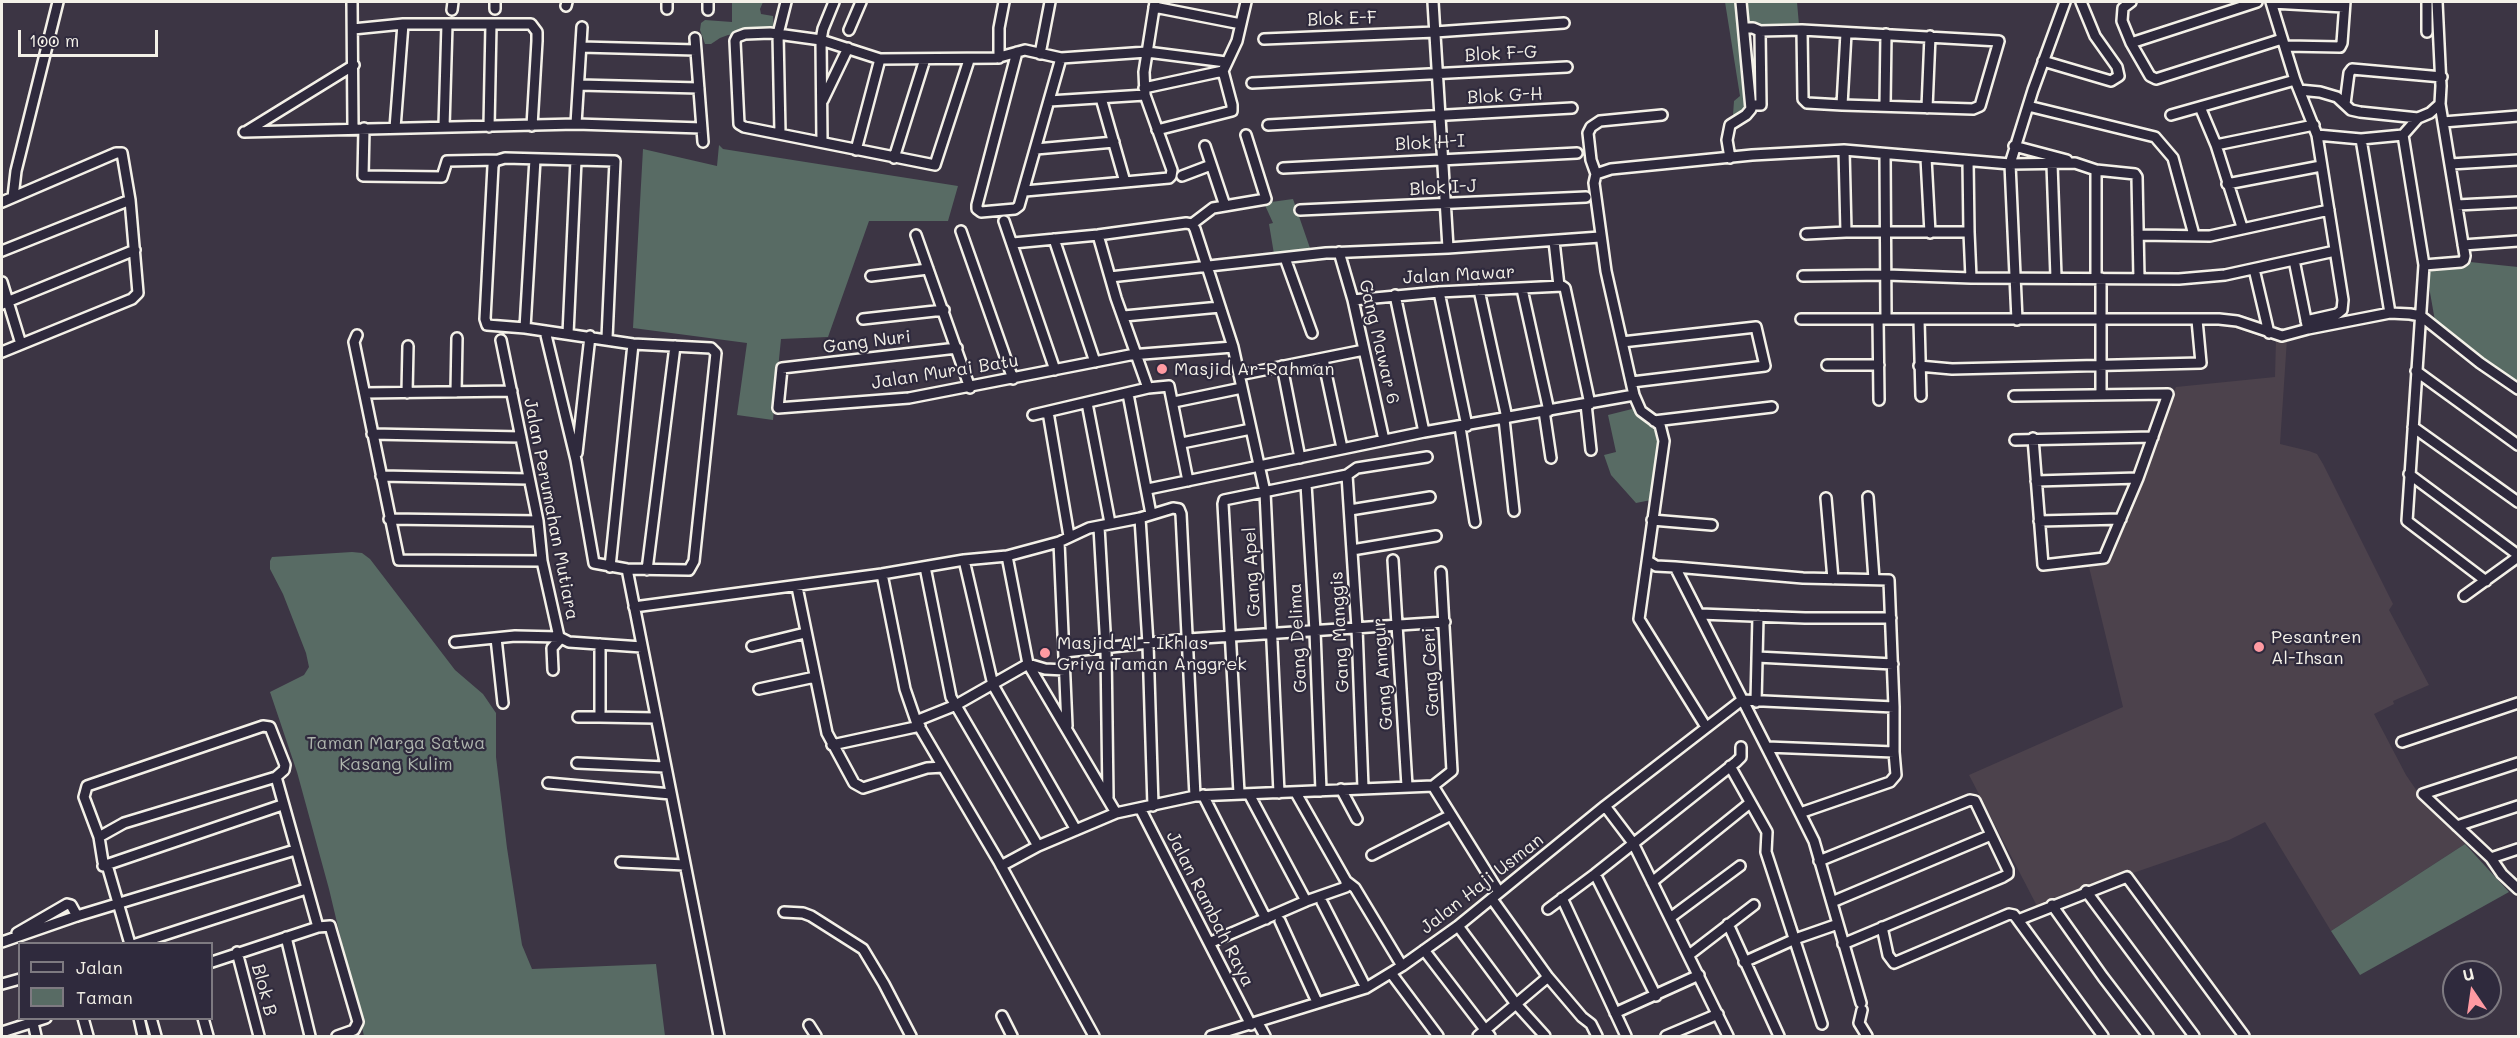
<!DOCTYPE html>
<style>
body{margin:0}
#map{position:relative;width:2520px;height:1038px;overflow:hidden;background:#3c3544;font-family:Mali,sans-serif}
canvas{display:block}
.frame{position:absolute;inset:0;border:3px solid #f4f1e8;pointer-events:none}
.legend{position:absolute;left:18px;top:942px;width:195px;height:78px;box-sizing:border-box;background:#2f2a3d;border:2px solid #7e7a81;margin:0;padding:8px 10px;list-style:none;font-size:18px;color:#f4f1e8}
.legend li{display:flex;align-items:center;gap:12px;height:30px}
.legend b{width:30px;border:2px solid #7e7a81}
.north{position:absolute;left:2442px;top:960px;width:60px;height:60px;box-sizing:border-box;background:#2f2a3d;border:2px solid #7e7a81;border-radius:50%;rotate:347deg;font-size:16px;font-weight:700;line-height:24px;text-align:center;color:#f4f1e8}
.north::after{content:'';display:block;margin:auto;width:21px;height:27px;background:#ff9aa2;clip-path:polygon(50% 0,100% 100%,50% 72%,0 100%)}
.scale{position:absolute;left:18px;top:30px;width:140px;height:27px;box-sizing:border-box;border:3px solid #f4f1e8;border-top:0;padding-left:8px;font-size:18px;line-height:21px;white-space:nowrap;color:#f4f1e8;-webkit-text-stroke:4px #2f2a3d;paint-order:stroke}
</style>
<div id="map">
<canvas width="2520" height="1038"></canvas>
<div class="frame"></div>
<ul class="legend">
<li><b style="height:8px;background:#2f2a3d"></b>Jalan</li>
<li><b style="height:16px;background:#586b64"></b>Taman</li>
</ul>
<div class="north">U</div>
<div class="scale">100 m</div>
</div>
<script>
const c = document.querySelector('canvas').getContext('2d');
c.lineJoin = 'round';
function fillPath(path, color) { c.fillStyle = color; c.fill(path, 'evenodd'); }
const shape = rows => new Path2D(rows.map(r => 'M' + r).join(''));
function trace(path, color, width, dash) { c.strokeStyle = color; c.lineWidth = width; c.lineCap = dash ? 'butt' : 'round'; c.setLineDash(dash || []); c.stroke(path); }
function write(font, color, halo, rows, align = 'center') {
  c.font = font + ' Mali,sans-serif'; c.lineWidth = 4.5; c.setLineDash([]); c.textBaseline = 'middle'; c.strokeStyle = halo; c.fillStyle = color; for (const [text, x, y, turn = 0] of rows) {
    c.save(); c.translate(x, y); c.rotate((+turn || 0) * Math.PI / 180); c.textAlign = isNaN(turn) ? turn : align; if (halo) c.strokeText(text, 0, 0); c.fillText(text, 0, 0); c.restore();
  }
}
fillPath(shape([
 [2276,339,2287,339,2280,444,2309,451,2317,454,2323,464,2393,604,2389,610,2429,685,2393,701,2394,704,2374,714,2406,775,2423,800,2465,844,2331,931,2265,822,2229,840,2037,906,1969,775,2123,707,2089,567,2104,565,2176,387,2275,377]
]), '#4c424c');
fillPath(shape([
 [732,2,763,2,760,9,761,14,773,16,774,30,728,35,720,38,711,44,705,44,700,30,701,23,705,20,732,22],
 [1725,2,1737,2,1747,103,1743,111,1733,115,1734,101,1740,96],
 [1745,2,1797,2,1799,25,1749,26],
 [719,145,723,149,958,186,948,221,869,221,828,337,781,339,773,420,737,415,747,343,633,328,643,149,717,166],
 [1293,199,1311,251,1274,254,1269,224,1273,223,1264,203],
 [2441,259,2518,267,2518,384,2435,321,2428,281,2428,268,2435,260],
 [1630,400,1657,427,1661,440,1651,500,1636,503,1611,475,1604,455,1616,452,1608,415,1632,409],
 [352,552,362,553,370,559,455,670,483,694,496,713,496,757,507,848,522,945,532,969,656,964,665,1036,364,1036,329,889,297,772,270,692,304,675,309,667,306,653,283,594,270,569,270,561,272,557],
 [2465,844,2509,892,2360,975,2331,931]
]), '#586b64');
const minor = shape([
 [352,2,353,128],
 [1433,2,1448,248],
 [2131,2,2123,8,2122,21,2131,43,2150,76,2156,79,2282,39],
 [2271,2,2295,80,2317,135,2343,300,2342,310,2337,314,2306,321],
 [2427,2,2427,32],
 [2272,3,2344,7],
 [566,6,567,2],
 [1154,7,1241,24],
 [495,9,495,2],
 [667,9,667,2],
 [452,10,453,2],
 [708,10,708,2],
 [1744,28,1753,28,1760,31,1802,30,1999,41,1980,106,1973,109,1842,105,1807,103,1803,99,1802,30],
 [353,29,403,24,531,24,537,32,537,41,532,126],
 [849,30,861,2],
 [695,38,703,142],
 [1264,39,1435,32,1564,23],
 [2131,43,2257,2],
 [2286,46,2340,47,2342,43,2345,2],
 [581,47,696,50],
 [1017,52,977,205,977,209,981,212,1015,209,1019,206,1061,58],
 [1040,54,1050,2],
 [999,58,999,28,1004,2],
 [969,60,935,165,744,127,739,124,735,41,737,37,745,34,770,33,821,40,880,59,996,58,1025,50,1061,58,1147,52,1226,62],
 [2043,61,2111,81,2119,76,2117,67,2095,36,2081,2],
 [1252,83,1567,67],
 [579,85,699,88],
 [1144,88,1223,71,1237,41,1246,2],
 [2299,90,2320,92,2337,97,2351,110,2360,112,2418,118,2430,113,2440,104,2441,86,2437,2],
 [823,100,848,48],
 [1049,101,1145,95,1144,72,1155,2],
 [2345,104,2349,73,2352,69,2442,77],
 [1751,105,1761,105,1760,31],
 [1842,105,1846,33],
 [1885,106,1886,34],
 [2028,106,2155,137,2173,158,2194,235],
 [2200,107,2216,145,2242,227],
 [1927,108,1930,36],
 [2171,115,2295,80],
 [2443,122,2518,116],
 [576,124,582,27],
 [1268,125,1572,108],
 [444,127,447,24],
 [489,127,491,24],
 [364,128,363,176,442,177,447,161,498,160],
 [395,128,403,24],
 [1157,130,1232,111,1232,105,1223,71],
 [247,131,354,65],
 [244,132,576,124,702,128],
 [780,133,778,34,786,2],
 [2317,135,2361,139],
 [2403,135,2424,265,2407,521,2486,581],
 [822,142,821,40,823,29,834,2],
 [2216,145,2314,125],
 [1205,146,1225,206],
 [2014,146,2067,160],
 [1036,149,1114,142],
 [856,150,880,59],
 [1844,150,1846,232],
 [1885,154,1886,319],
 [894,158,925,59],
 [1730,158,1727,140,1730,125,1746,115,1751,109,1741,2],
 [1926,158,1930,233],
 [1968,161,1969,232],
 [2052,164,2056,277],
 [2450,164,2518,160],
 [1283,168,1577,153],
 [1596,174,1591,160,1588,133,1591,127,1600,121,1662,115],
 [1182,176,1211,165],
 [1125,182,1169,178,1171,176,1172,170,1145,95],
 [2227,184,2321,166],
 [1025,191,1125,182,1101,98],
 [13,197,16,171,58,2],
 [2,202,116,153,122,153,130,200,138,293,132,299,2,352],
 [2457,205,2518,202],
 [1300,210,1586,197],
 [1004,221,1055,370],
 [1192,224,1213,208,1266,199,1246,135],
 [961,231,1013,379],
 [1806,234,1846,232,1969,232,1971,278],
 [916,235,970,388],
 [1098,235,1116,298,1148,388],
 [2138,235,2210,236,2329,210],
 [1054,239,1095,362],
 [1554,241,1559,286],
 [1013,243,1098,235,1186,223,1192,224,1195,229,1233,347,1265,492,1279,793],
 [2463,245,2518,241],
 [2,251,130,200],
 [1339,252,1353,300,1384,440],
 [1285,258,1312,333],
 [2294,260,2307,325],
 [2424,265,2461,262,2464,260,2465,256,2440,104],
 [2254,269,2269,333],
 [871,276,928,269],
 [1803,276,1887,275,1971,278,2179,279,2225,275,2335,251],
 [1110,277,1326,253,1448,248,1600,237],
 [2096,277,2096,170],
 [2101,278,2101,395],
 [2,282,21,344],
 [1522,289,1549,411],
 [1479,290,1507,418],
 [1439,292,1467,426],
 [1395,295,1424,432],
 [1353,300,1439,292,1562,286,1565,288,1590,404],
 [2,304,135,250],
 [2390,313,2361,139,2403,135,2418,118],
 [1124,316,1220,307],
 [863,319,944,310],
 [1801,319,2219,319,2237,321,2282,336,2308,329,2390,313,2410,314,2421,316,2480,363,2518,389],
 [1878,319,1879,400],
 [1919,320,1921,396],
 [2017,320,2010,164,2033,90,2065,2],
 [525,328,535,159],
 [545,331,576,460,594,563,627,569,689,570,694,561,716,353,711,348,633,344,525,328,487,325,485,319,493,166,495,161,505,158,615,161,607,338],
 [568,334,576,160],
 [357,335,354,342,399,560,542,561],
 [501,340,538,521,542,561,559,637,569,642,642,647],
 [1622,342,1756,327,1765,366,1632,382],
 [957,348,782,368,778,408,909,398,1130,355,1233,347],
 [1323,359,1342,448],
 [1827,365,1879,365],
 [1282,366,1300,458],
 [1919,366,1952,369,2201,363,2197,320],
 [2416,371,2518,445],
 [1239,375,1364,350],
 [456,392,457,338],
 [365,393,512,391],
 [407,393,408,346],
 [1128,394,1151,514],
 [2014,396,2168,394,2138,478,2104,558,2043,565,2033,438],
 [1174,402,1242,388],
 [1087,403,1110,523],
 [1586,404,1591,450],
 [1544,411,1551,458],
 [1048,412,1069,536],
 [1033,415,1148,388,1169,386,1188,481],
 [1504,419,1514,511],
 [1654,421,1772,407],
 [1460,427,1475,522],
 [2413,427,2518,502],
 [372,434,521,437],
 [2015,440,2153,437],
 [1182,443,1251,429],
 [577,453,590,336],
 [2409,474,2518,555],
 [1347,475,1357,628,1363,788],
 [381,476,529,479],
 [2036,481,2138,478],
 [1306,484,1315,631,1321,791],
 [1148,489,1424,432,1634,395],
 [1868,497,1874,579],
 [1826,498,1833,579],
 [1350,510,1430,497],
 [1140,518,1148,644,1153,806],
 [389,519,538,521],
 [1652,520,1712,525],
 [2039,521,2121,519],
 [1099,527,1106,649,1108,797],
 [1059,542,1067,726],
 [1352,550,1436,536],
 [1007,556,1028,664,1116,813],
 [964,560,993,685,1076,830],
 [1393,560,1407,786],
 [1648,561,1656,566,1675,567,1800,813,1814,841,1861,1003],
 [610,567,633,344],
 [925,567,951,697,1038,846],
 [1675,567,1803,578,1889,580,1894,707,1742,700],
 [627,569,719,1036],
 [647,570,675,346],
 [882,574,905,689,916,721,943,767],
 [797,587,827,733,854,783,863,788,927,768,943,767,999,862,1094,1036],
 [2464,596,2518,557],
 [634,607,882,574,964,560,1007,556,1059,542,1089,528,1140,518,1173,508,1179,509,1181,514,1195,796],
 [1700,614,1805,618,1891,618],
 [496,638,503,703],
 [455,642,515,636,559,637],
 [600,644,600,717,656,718],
 [752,646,805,633],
 [1064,652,1188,639,1445,622],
 [1757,657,1893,664],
 [553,670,552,648,561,638],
 [759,689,815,677],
 [1756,702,1758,616],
 [578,717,600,717],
 [916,721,956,705,1028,664,1045,669,1065,670],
 [1706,727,1639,619,1664,441,1660,425,1641,411,1634,395,1606,271,1594,183,1596,174,1611,169,1752,155,1844,150,2010,164,2075,163,2096,170,2135,174,2137,177,2139,279],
 [2402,742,2518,703],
 [832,745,920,726],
 [1767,747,1894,752,1894,707],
 [577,763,665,767],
 [2518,763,2423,794,2491,858,2502,874,2518,889],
 [1730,766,1767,832,1766,852,1822,1024],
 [276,777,318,927],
 [548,783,671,794],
 [1433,786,1499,892],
 [1341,789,1357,819],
 [1239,793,1223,504,1224,500,1347,475,1357,468,1427,457],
 [1249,794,1306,901],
 [1203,795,1266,919],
 [1605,806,1633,843,1728,1036],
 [1140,808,1251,1025],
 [1800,813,1890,782,1896,775,1894,752],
 [2457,826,2518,806],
 [99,837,124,823,276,777,284,770,285,765,270,727,263,726,87,786,84,797,99,837,103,862,107,865,130,944],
 [1372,855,1451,815],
 [2491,858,2518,849],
 [1819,861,1970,800,1975,801,2008,870,2008,874,2003,877,1843,944],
 [621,862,685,865],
 [103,866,282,805],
 [1001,866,1038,846,1116,813,1195,796,1433,786,1452,771,1441,572],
 [1595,874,1656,996],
 [1346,881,1355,888,1402,966],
 [1652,882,1750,803],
 [2086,891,2194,1036],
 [1562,898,1626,1036],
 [1492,899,1548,977,1582,1017,1591,1024,1597,1036],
 [1322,902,1366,988],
 [1832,902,1991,835],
 [2052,905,2103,977,2148,1036],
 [1548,909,1595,874,1736,762,1741,757,1741,747],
 [784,912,803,913,811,916,863,949,884,984,911,1036],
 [1670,918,1740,866],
 [1280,921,1317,1002],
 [1728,924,1779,1036],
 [1458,926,1516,1004,1545,1036],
 [1882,927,1888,955,1894,963,2009,914,2014,915,2018,920],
 [17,933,67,904,71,905,77,916],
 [286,937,310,1036],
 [2,942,77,916,295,850],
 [1209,943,1306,901,1346,887,1346,881,1296,793],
 [136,944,306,889],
 [1424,950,1490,1036],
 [237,952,259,1036],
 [1689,955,1754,905],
 [212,962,318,927,330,926,358,1022,354,1030,337,1036],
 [1744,962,1795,939,1838,924],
 [1391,973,1438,1036],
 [2,984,20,979],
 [1862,1010,1859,1023,1867,1036],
 [1615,1013,1699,975],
 [1002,1016,1012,1036],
 [83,1018,88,1036],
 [139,1018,143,1036],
 [151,1018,156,1036],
 [203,1018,208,1036],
 [33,1023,36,1036],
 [1258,1023,1265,1036],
 [809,1025,816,1036],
 [2,1032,46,1018],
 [1211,1036,1366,988,1402,966,1458,926,1605,806,1742,700],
 [1478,1036,1548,977],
 [1666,1036,1718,1014],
 [2103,1036,2018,920,2127,877,2244,1036]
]);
trace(minor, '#f4f1e8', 14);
trace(minor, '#2f2a3d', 9);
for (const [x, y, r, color] of [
 [1162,369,6,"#ff9aa2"],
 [2259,647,6,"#ff9aa2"],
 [1045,653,6,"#ff9aa2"]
]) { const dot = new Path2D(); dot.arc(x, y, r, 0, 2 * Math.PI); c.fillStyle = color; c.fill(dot); trace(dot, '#2f2a3d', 2); }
write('18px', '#f4f1e8', '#2f2a3d', [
 ["Blok E-F",1342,19,-2],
 ["Blok F-G",1501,54,-3],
 ["Blok G-H",1505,96,-3],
 ["Blok H-I",1430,143,-3],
 ["Blok I-J",1443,188,-3],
 ["Jalan Mawar",1459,275,-3],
 ["Gang Nuri",867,342,-7],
 ["Gang Mawar 6",1379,342,77],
 ["Jalan Murai Batu",945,372,-9],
 ["Jalan Perumahan Mutiara",551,509,79],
 ["Gang Apel",1252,572,-93],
 ["Gang Manggis",1340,632,-93],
 ["Gang Delima",1298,638,-93],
 ["Gang Ceri",1431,672,-93],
 ["Gang Anngur",1383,674,-94],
 ["Jalan Haji Usman",1482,884,-38],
 ["Jalan Rambah Raya",1210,909,63],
 ["Blok B",264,990,75]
]);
write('18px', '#f4f1e8', '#2f2a3d', [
 ["Masjid Ar-Rahman",1174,369],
 ["Pesantren",2271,637],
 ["Al-Ihsan",2271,658],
 ["Masjid Al - Ikhlas",1057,643],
 ["Griya Taman Anggrek",1057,664]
], 'left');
write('18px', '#aeb5ad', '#2f2a3d', [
 ["Taman Marga Satwa",396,743],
 ["Kasang Kulim",396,764]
]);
</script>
